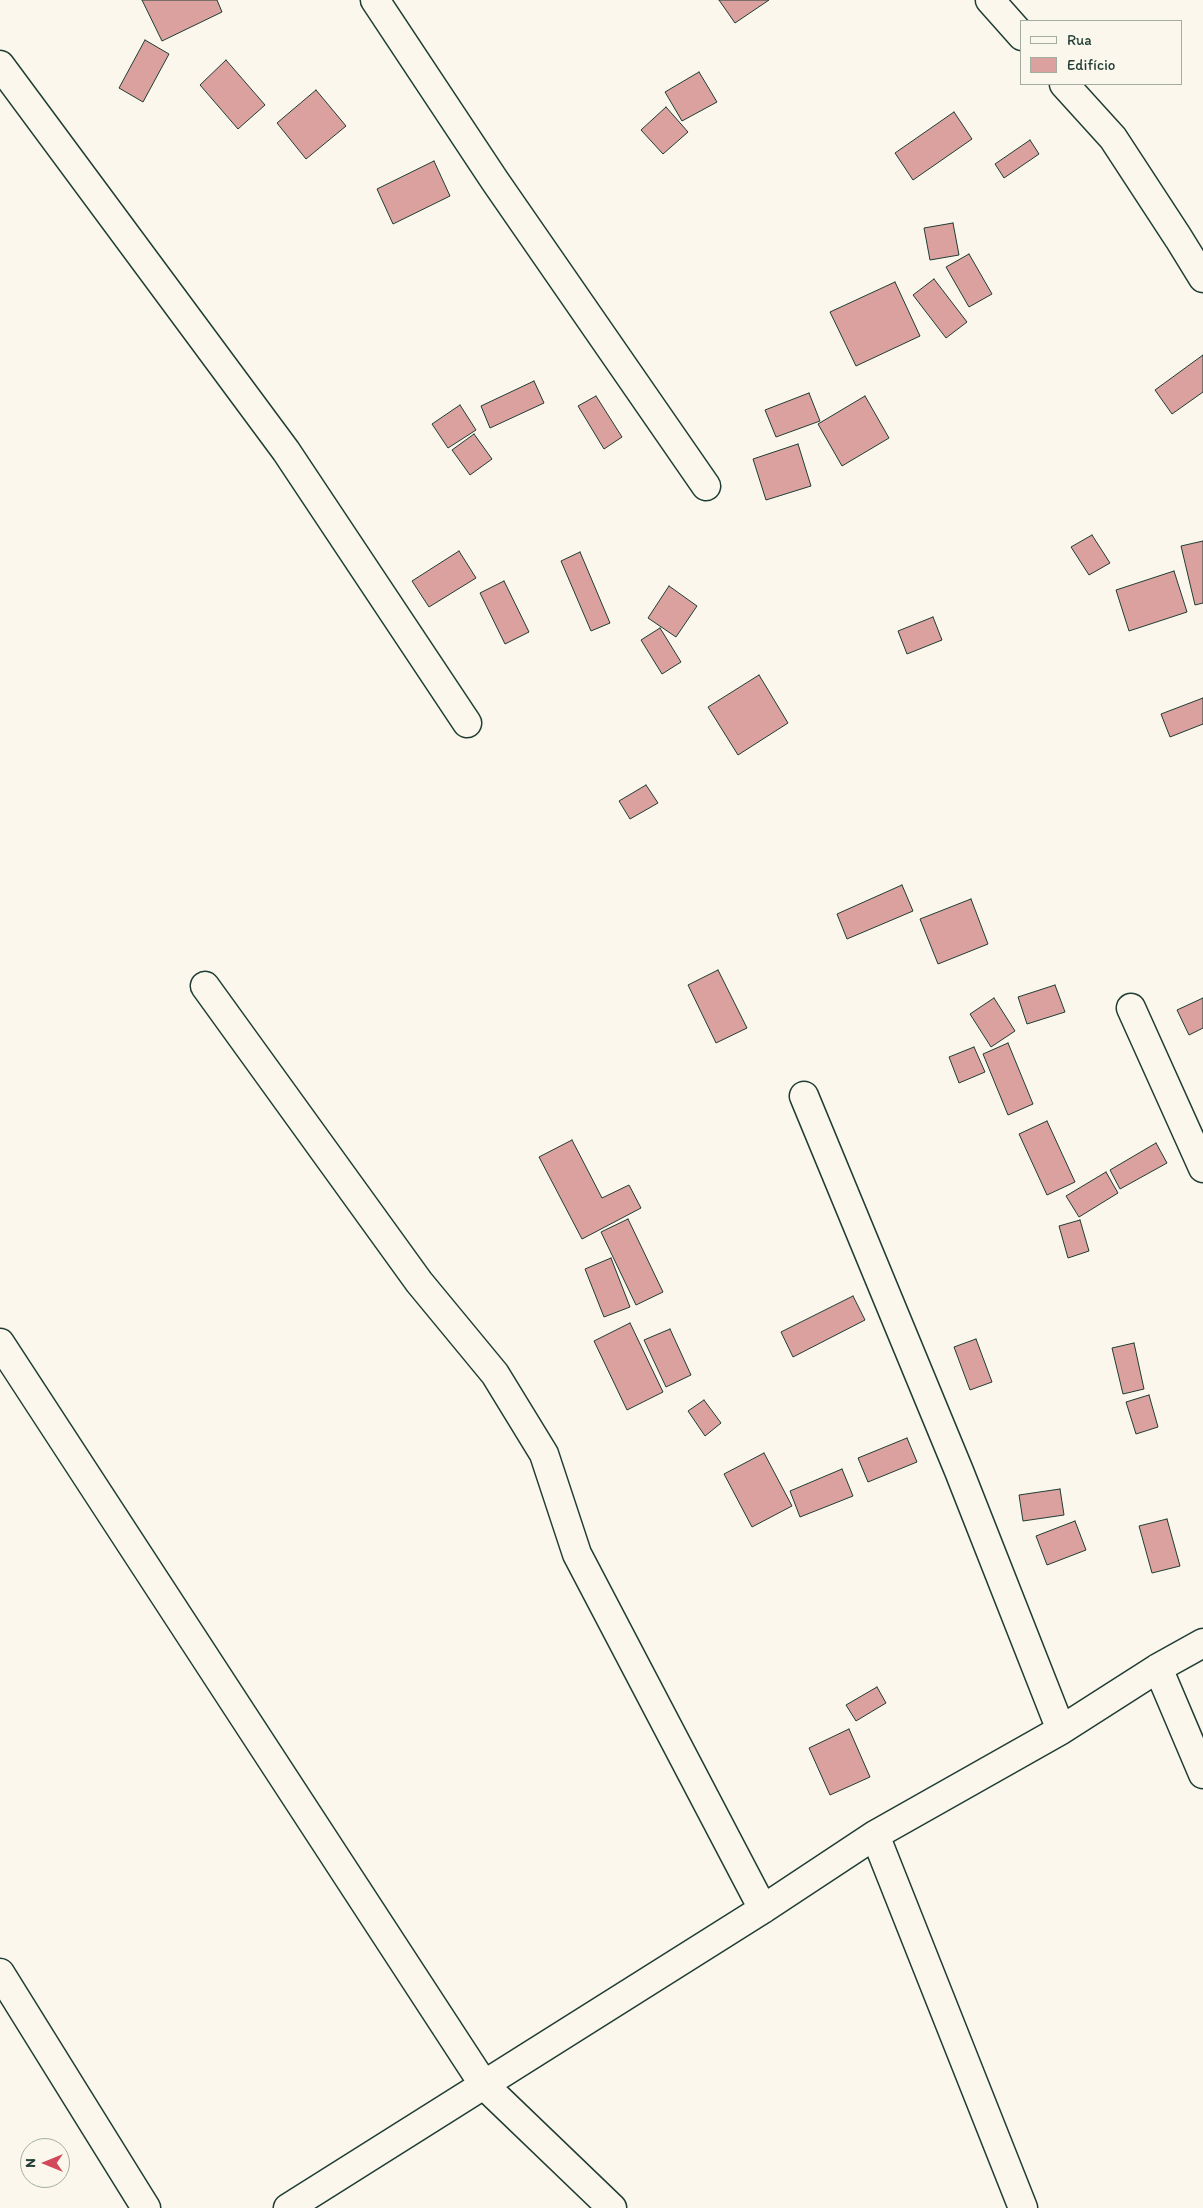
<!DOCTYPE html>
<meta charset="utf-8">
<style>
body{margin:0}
#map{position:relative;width:1203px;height:2208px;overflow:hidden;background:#fbf7ec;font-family:Itim,sans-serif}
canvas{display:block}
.legend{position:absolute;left:1020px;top:20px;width:162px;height:65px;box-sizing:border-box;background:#fbf7ec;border:1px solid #a3ada2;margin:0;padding:6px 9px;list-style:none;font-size:15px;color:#1f3d34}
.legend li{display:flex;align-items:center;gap:10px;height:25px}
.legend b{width:25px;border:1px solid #a3ada2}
.north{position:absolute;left:20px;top:2138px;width:50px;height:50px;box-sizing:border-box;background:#fbf7ec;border:1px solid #a3ada2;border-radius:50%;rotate:270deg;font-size:14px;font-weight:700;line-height:20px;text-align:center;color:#1f3d34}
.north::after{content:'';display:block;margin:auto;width:18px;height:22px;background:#d1495b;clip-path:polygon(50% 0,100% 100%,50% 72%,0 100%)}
</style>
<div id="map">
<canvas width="1203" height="2208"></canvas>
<ul class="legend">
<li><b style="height:6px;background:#fbf7ec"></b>Rua</li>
<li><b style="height:14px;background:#dba19e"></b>Edifício</li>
</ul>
<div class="north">N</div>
</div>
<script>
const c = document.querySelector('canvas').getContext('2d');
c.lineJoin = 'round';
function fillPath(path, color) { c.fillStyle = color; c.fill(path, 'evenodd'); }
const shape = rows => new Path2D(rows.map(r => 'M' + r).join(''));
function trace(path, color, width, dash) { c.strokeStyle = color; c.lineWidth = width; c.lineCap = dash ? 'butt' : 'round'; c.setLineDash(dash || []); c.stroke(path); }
const building = shape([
 [142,0,217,0,222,12,162,41,142,0],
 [719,0,769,0,735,23,719,0],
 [145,40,169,54,143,102,119,88,145,40],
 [226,60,265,105,238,129,200,85,226,60],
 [699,72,717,102,682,121,665,92,699,72],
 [316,90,346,126,306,159,277,123,316,90],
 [666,107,688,132,663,154,641,130,666,107],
 [954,112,972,139,913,180,895,153,954,112],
 [1030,140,1039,154,1004,178,995,164,1030,140],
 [434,161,450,196,393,224,377,189,434,161],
 [953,223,959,255,930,260,924,228,953,223],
 [969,254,992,294,969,307,946,267,969,254],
 [934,279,967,322,946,338,913,295,934,279],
 [895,282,920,336,856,366,830,312,895,282],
 [1203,355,1203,392,1172,414,1155,390,1203,355],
 [534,381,544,403,490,428,481,406,534,381],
 [809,393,820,421,776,437,765,410,809,393],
 [596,396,622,437,604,449,578,406,596,396],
 [865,396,889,438,842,466,818,424,865,396],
 [460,405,476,430,448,448,432,424,460,405],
 [474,434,492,459,470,475,452,450,474,434],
 [798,444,811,486,766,500,753,459,798,444],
 [1092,535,1110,563,1089,575,1071,547,1092,535],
 [1203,541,1203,603,1195,605,1181,546,1203,541],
 [459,551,476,578,429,607,412,581,459,551],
 [580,552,610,623,591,631,561,561,580,552],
 [1174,571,1187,612,1129,631,1116,590,1174,571],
 [504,581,529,632,505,644,480,593,504,581],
 [669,586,697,606,676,637,648,618,669,586],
 [933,617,942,640,907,654,898,631,933,617],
 [660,628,681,662,662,674,641,640,660,628],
 [759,675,788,723,738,755,708,707,759,675],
 [1203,698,1203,724,1170,737,1161,714,1203,698],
 [646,785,658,803,630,819,619,801,646,785],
 [902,885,913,911,847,939,837,914,902,885],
 [971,899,988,944,938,964,920,919,971,899],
 [718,970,747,1028,716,1043,688,985,718,970],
 [1055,985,1065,1012,1027,1024,1018,997,1055,985],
 [994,998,1015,1031,991,1047,970,1014,994,998],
 [1203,998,1203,1028,1189,1035,1177,1010,1203,998],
 [1008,1043,1033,1104,1008,1115,983,1054,1008,1043],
 [974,1047,985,1072,959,1083,949,1057,974,1047],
 [1047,1121,1075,1182,1047,1195,1019,1134,1047,1121],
 [572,1140,602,1198,629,1185,641,1208,582,1239,539,1157,572,1140],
 [1156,1143,1167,1163,1120,1189,1110,1170,1156,1143],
 [1106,1172,1118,1193,1079,1217,1066,1196,1106,1172],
 [628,1219,663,1292,636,1305,601,1232,628,1219],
 [1080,1220,1089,1251,1068,1258,1059,1226,1080,1220],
 [611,1258,630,1307,604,1317,585,1269,611,1258],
 [853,1296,865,1320,793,1357,781,1332,853,1296],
 [630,1323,663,1392,627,1410,594,1341,630,1323],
 [670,1329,691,1375,666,1387,644,1340,670,1329],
 [976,1339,992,1382,970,1390,954,1347,976,1339],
 [1134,1343,1144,1389,1123,1394,1112,1348,1134,1343],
 [1149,1395,1158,1427,1136,1434,1126,1402,1149,1395],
 [704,1400,721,1423,705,1436,688,1411,704,1400],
 [907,1438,917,1462,868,1482,858,1458,907,1438],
 [764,1453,792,1506,752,1527,724,1474,764,1453],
 [842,1469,853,1496,800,1517,790,1491,842,1469],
 [1060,1489,1064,1515,1023,1521,1019,1495,1060,1489],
 [1167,1519,1180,1566,1152,1573,1139,1526,1167,1519],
 [1075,1521,1086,1550,1047,1565,1036,1536,1075,1521],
 [877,1687,886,1703,856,1721,846,1705,877,1687],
 [849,1729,870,1777,830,1795,809,1748,849,1729]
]);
fillPath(building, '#dba19e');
trace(building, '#1f3d34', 1);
const minor = shape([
 [375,0,495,181,706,486],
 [990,0,1022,36],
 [0,65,286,451,467,723],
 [1064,84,1113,138,1179,239,1203,278],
 [205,986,419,1282,495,1374,544,1454,577,1554,763,1909],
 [1131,1008,1203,1168],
 [804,1096,959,1471,1061,1730],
 [0,1343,484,2085,612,2208],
 [1158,1668,1203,1774],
 [875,1835,1023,2208],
 [0,1973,146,2208],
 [288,2208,763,1909,875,1835,1061,1730,1158,1668,1203,1643]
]);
trace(minor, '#1f3d34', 31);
trace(minor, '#fbf7ec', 28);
</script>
